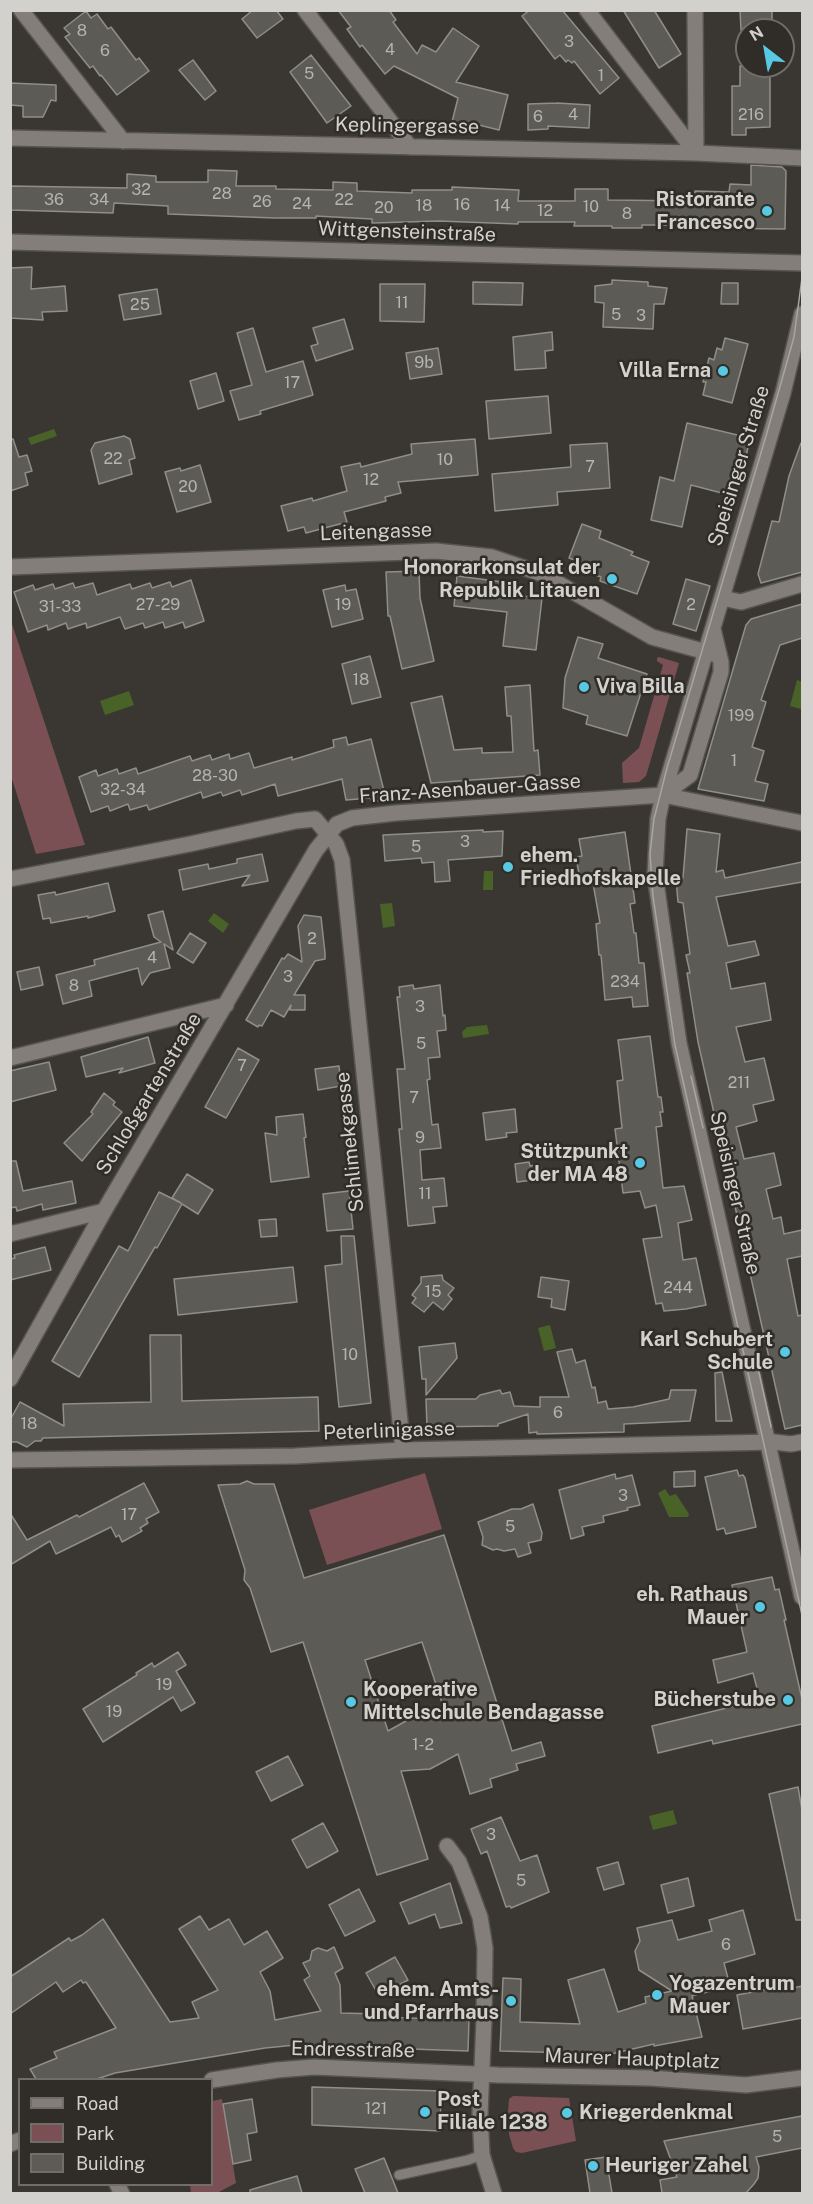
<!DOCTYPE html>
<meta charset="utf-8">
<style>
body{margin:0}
#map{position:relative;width:813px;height:2204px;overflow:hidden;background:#3a3732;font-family:"Public Sans",sans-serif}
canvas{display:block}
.frame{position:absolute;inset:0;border:12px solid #d3d1ce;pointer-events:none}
.legend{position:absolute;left:18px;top:2078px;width:195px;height:108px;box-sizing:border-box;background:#302c28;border:2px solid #716e6a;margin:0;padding:8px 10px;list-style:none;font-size:18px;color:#d3d1ce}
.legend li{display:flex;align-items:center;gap:12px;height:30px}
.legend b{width:30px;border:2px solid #716e6a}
.north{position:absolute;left:735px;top:18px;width:60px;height:60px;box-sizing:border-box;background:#302c28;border:2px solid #716e6a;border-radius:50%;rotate:329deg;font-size:16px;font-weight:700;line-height:24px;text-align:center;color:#d3d1ce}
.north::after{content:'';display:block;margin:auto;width:21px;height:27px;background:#58c9e3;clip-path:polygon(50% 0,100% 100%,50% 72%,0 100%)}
</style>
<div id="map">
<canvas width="813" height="2204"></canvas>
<div class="frame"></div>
<ul class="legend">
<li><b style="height:8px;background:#837e79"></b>Road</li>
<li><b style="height:16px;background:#7b5054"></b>Park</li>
<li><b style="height:16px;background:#5c5b56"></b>Building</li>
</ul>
<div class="north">N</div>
</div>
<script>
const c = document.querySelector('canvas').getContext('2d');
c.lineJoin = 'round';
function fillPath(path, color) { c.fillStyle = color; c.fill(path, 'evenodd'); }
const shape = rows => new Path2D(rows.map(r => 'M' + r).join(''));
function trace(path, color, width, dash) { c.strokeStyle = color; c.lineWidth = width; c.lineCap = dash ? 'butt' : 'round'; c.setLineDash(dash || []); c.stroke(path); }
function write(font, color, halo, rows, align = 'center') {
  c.font = font + ' "Public Sans",sans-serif'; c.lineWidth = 5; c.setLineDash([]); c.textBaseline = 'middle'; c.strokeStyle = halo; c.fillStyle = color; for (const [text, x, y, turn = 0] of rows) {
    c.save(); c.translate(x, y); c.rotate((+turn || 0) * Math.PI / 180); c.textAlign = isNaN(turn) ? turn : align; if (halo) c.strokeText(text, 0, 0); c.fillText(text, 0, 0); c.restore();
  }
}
fillPath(shape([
 [10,621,11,621,85,845,36,854,11,776],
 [659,657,679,663,646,776,639,782,623,783,622,763,639,748,663,665,657,661,657,658],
 [425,1473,442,1529,327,1565,309,1510],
 [513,2096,569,2098,576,2141,522,2153,516,2152,513,2148,509,2134,508,2112,509,2099],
 [222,2099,236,2183,217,2193,191,2193,190,2185,212,2184,212,2101]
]), '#7b5054');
fillPath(shape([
 [54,429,57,436,31,445,28,438],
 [797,680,802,682,801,709,790,706],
 [129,691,134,705,105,715,100,701],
 [484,871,493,871,493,890,483,890],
 [392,903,395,926,383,928,380,904],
 [214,913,229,924,223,933,208,921],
 [487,1025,489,1034,463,1038,462,1032,467,1027],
 [550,1325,556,1348,544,1351,538,1328],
 [665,1489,670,1496,676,1494,689,1514,688,1517,669,1517,658,1493],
 [673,1810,677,1824,653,1830,649,1816]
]), '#496228');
const building = shape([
 [253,10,276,10,283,19,257,38,242,19,253,10],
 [338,10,389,10,396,20,393,22,417,54,422,45,436,52,453,28,479,46,456,82,508,95,499,130,475,124,474,127,452,122,458,98,394,66,385,74,362,45,360,47,347,29,351,27,338,10],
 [530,10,562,10,619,78,600,94,574,61,572,63,568,60,566,62,560,55,555,59,522,16,530,10],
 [623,10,654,10,681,54,659,68,623,10],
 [740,10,772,10,772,30,741,30,740,10],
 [86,11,91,18,97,14,108,29,111,27,136,60,139,58,149,71,117,95,101,75,100,76,93,66,90,68,65,37,70,34,64,28,86,11],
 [311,55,351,106,327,123,290,72,311,55],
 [193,60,216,91,205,100,179,70,193,60],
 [740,66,770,66,770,127,746,128,746,135,732,135,732,86,740,86,740,66],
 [10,83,56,85,56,101,51,100,43,117,23,117,23,106,10,105,10,83],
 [557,103,590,105,589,128,548,126,548,129,528,130,528,104,557,103],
 [751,165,782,167,786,171,785,229,695,228,695,225,642,225,642,228,612,228,612,226,574,226,575,222,518,222,518,224,439,221,372,223,372,219,316,216,316,218,275,218,168,214,168,206,114,203,113,213,10,210,10,186,127,188,127,174,156,176,156,182,208,182,208,170,237,171,236,186,276,186,276,189,333,190,333,182,357,183,357,191,412,193,412,190,452,190,452,187,519,190,518,201,575,201,575,189,608,189,608,200,694,201,695,191,729,192,730,184,751,185,751,165],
 [32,267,31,289,65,286,67,311,42,312,43,320,10,318,10,268,32,267],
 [612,280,648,282,648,286,667,288,664,304,654,304,653,329,603,327,604,303,595,302,595,286,612,284,612,280],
 [473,282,523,283,522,305,473,304,473,282],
 [722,283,738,283,738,304,721,304,722,283],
 [380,284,425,284,424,322,380,321,380,284],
 [157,289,161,314,124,320,119,295,157,289],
 [344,319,353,349,316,361,311,346,318,344,313,328,344,319],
 [253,328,266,372,303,361,313,395,260,411,261,414,239,420,230,391,252,385,237,333,253,328],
 [552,332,553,350,545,351,546,368,515,370,513,337,552,332],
 [725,338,748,344,732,403,703,395,706,382,703,382,709,358,714,360,717,348,722,350,725,338],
 [438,348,442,374,410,379,406,353,438,348],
 [216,373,224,401,198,409,190,381,216,373],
 [548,396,551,433,489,439,486,401,548,396],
 [687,423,750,438,737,497,691,485,682,527,651,520,660,477,674,481,687,423],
 [124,436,130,439,135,458,129,460,132,474,99,484,91,450,95,443,124,436],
 [13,439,19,457,27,455,32,471,25,473,28,485,10,491,10,440,13,439],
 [475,439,478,475,398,482,401,493,385,497,386,501,344,512,347,522,306,533,304,527,288,531,281,506,312,498,313,501,347,491,341,467,360,463,361,467,412,454,411,444,475,439],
 [607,443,610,488,557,492,558,505,495,511,492,474,571,467,570,445,607,443],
 [801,443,802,443,802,572,761,583,758,574,772,521,779,522,789,476,801,443],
 [200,465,211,502,177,512,165,472,180,468,181,471,200,465],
 [582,524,601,531,599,538,633,552,631,555,649,562,637,594,600,581,601,577,586,572,588,565,569,558,582,524],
 [419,571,420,598,434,661,402,669,390,616,388,616,386,572,419,571],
 [457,576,503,582,502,594,542,598,536,650,503,646,507,612,454,606,457,576],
 [686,579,710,586,696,631,673,624,686,579],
 [191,580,204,621,185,628,183,622,165,628,163,622,145,628,143,623,125,629,120,617,87,628,86,623,68,629,66,623,48,630,47,625,28,632,14,592,33,585,35,590,53,584,55,589,73,583,75,588,93,583,97,595,130,584,132,589,150,583,152,588,170,582,172,587,191,580],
 [345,585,346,591,356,589,363,619,332,627,323,590,345,585],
 [802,604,802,638,780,645,761,700,766,702,752,747,764,751,755,781,768,784,764,801,698,789,746,625,751,619,802,604],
 [578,637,603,644,598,658,647,674,627,736,586,724,588,716,563,708,565,678,578,637],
 [370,656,381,697,352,704,342,664,370,656],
 [530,685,534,751,538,750,540,775,431,783,411,703,442,696,454,750,482,748,482,753,513,752,511,716,507,716,505,687,530,685],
 [346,737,348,745,371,739,386,799,372,802,370,798,346,800,342,779,278,796,275,784,242,795,240,790,223,796,221,792,203,798,201,792,149,810,147,805,130,810,128,804,110,811,108,806,91,812,79,777,96,770,98,776,117,769,119,774,136,768,138,774,190,756,192,761,210,755,212,760,229,754,230,759,249,753,254,768,292,757,292,760,334,747,333,740,346,737],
 [687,829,720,834,716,872,723,870,725,878,802,862,802,882,716,897,728,946,755,941,759,955,726,963,731,989,765,983,771,1020,736,1027,745,1062,764,1058,774,1100,753,1105,757,1121,736,1127,744,1159,774,1153,781,1185,766,1189,773,1219,781,1217,784,1234,802,1230,802,1256,787,1259,798,1316,802,1315,802,1425,785,1429,698,1042,687,973,690,973,686,955,690,954,683,903,678,902,676,879,683,878,687,829],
 [483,830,483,832,503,831,502,856,448,860,450,881,435,882,434,862,422,863,421,858,385,861,383,835,483,830],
 [625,832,635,903,630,904,634,933,636,933,639,963,644,963,648,1006,633,1007,632,997,605,1000,601,955,599,955,596,924,600,923,593,883,581,885,576,857,582,856,579,839,625,832],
 [262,854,268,881,242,886,250,875,183,890,179,870,208,864,209,869,237,863,237,859,262,854],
 [108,883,115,911,88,918,88,916,51,923,50,918,43,919,38,895,55,892,56,895,108,883],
 [163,911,173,950,164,944,170,968,150,973,142,985,138,968,89,981,92,996,63,1004,56,975,95,965,94,960,161,942,154,937,148,915,163,911],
 [304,915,321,917,325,953,325,959,315,961,294,995,305,995,305,1010,290,1010,291,1005,284,1017,271,1010,262,1026,259,1025,258,1027,246,1020,282,958,284,959,288,954,302,962,298,926,304,915],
 [190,933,206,943,193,963,177,953,190,933],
 [39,967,43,985,21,990,17,972,39,967],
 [413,985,414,989,440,985,443,1016,445,1015,446,1030,437,1031,440,1057,428,1058,430,1079,427,1080,432,1125,438,1124,441,1148,420,1150,422,1180,444,1178,447,1206,433,1207,435,1223,408,1226,399,1129,402,1129,397,1069,405,1069,397,997,400,997,399,987,413,985],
 [650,1036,658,1097,661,1097,663,1112,660,1112,662,1126,656,1127,663,1188,684,1186,692,1220,678,1223,683,1260,696,1258,706,1305,686,1309,664,1311,662,1303,656,1304,643,1239,662,1237,656,1205,645,1208,640,1191,623,1193,615,1129,622,1128,617,1081,623,1080,618,1040,650,1036],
 [148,1037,155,1063,119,1073,123,1068,86,1077,81,1057,148,1037],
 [238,1048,259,1060,226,1118,205,1107,238,1048],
 [49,1062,56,1090,10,1102,10,1071,49,1062],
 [339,1066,341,1086,318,1090,315,1069,339,1066],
 [104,1093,115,1102,113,1105,122,1112,82,1161,64,1143,93,1114,91,1112,104,1093],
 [515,1109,517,1132,506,1133,507,1137,486,1140,483,1113,515,1109],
 [303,1114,306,1137,304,1138,309,1177,271,1182,265,1133,277,1135,276,1117,303,1114],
 [10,1161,16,1161,23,1191,72,1181,76,1203,43,1210,42,1204,17,1211,16,1207,10,1208,10,1161],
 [529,1162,530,1166,540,1164,542,1179,517,1182,515,1164,529,1162],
 [187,1174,213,1190,198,1214,182,1204,157,1248,155,1247,79,1377,52,1361,119,1246,128,1251,159,1192,181,1203,172,1198,187,1174],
 [349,1191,353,1229,327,1231,323,1194,349,1191],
 [276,1219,277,1236,261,1237,259,1220,276,1219],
 [341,1236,354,1236,371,1403,339,1407,325,1266,342,1264,341,1236],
 [45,1247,51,1270,10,1280,10,1259,15,1258,14,1255,45,1247],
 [293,1267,297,1302,178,1315,174,1279,293,1267],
 [442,1275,443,1280,454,1288,448,1295,452,1299,443,1310,433,1302,424,1312,412,1303,416,1298,412,1295,421,1283,421,1277,442,1275],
 [541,1277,569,1281,565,1310,551,1307,552,1299,538,1297,541,1277],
 [150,1335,181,1335,182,1401,318,1397,319,1431,43,1438,41,1441,35,1441,27,1447,17,1442,10,1442,10,1420,20,1402,64,1426,63,1404,151,1402,150,1335],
 [455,1343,457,1358,426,1395,426,1379,422,1379,419,1347,455,1343],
 [572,1349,576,1363,585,1360,592,1388,595,1387,598,1403,606,1401,608,1409,633,1407,669,1399,671,1390,696,1390,690,1421,624,1424,624,1432,537,1434,537,1432,529,1433,528,1414,498,1424,498,1426,427,1427,426,1399,476,1399,480,1395,500,1390,502,1394,510,1392,514,1406,540,1407,540,1397,569,1397,557,1352,572,1349],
 [722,1372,732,1421,716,1421,715,1373,722,1372],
 [737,1470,739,1476,743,1475,745,1478,756,1527,726,1534,724,1528,717,1530,705,1477,737,1470],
 [695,1471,695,1486,674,1487,674,1472,695,1471],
 [615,1474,616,1479,632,1475,640,1505,627,1508,628,1510,603,1516,604,1522,582,1527,584,1535,571,1539,559,1490,615,1474],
 [247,1481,254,1484,274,1484,304,1578,444,1535,512,1751,541,1742,545,1756,516,1764,518,1770,490,1779,492,1787,470,1794,458,1754,430,1769,401,1771,428,1859,377,1875,303,1642,271,1652,250,1588,244,1580,245,1570,218,1485,240,1484,247,1481],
 [422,1642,445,1712,415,1716,388,1731,365,1660,422,1642],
 [144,1483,159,1512,146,1519,148,1523,140,1528,142,1531,122,1542,119,1535,116,1537,111,1527,56,1554,50,1541,10,1565,10,1513,27,1540,77,1515,79,1517,144,1483],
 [533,1504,542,1533,541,1540,528,1543,531,1553,518,1557,515,1549,504,1551,497,1549,493,1550,482,1545,483,1537,478,1522,512,1509,521,1509,533,1504],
 [772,1577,775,1590,779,1589,786,1620,784,1620,802,1699,802,1724,713,1744,712,1740,658,1753,652,1726,760,1700,753,1673,718,1683,713,1660,747,1652,732,1585,772,1577],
 [178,1652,186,1665,176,1671,195,1703,181,1711,173,1697,103,1742,83,1709,137,1675,136,1673,152,1663,154,1667,178,1652],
 [288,1756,303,1785,271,1801,256,1772,288,1756],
 [798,1787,802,1810,802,1920,796,1920,769,1794,798,1787],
 [501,1817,520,1861,537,1855,549,1892,511,1908,510,1906,506,1907,487,1851,481,1854,471,1829,501,1817],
 [323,1823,338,1851,307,1868,292,1840,323,1823],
 [618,1862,624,1884,604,1890,597,1868,618,1862],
 [688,1878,694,1906,668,1913,661,1885,688,1878],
 [450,1883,462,1923,440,1928,435,1914,409,1924,400,1903,450,1883],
 [359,1889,375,1921,345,1936,329,1905,359,1889],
 [743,1910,755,1954,724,1963,730,1986,692,1996,702,2037,654,2046,654,2044,611,2054,500,2051,503,1978,521,1979,520,2022,580,2024,568,1980,604,1969,618,2012,646,2003,645,1997,672,1991,639,1970,635,1951,640,1941,637,1928,672,1920,678,1940,712,1931,709,1920,743,1910],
 [200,1916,209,1930,229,1919,244,1945,267,1931,283,1958,260,1972,270,1991,275,2020,321,2011,304,1980,310,1976,303,1963,310,1960,312,1951,318,1948,327,1951,334,1947,343,1968,335,1973,340,1985,341,2013,379,2014,379,2017,469,2020,468,2051,296,2045,265,2048,115,2073,97,2079,36,2079,30,2069,57,2058,54,2052,116,2028,86,1982,83,1983,81,1980,63,1992,56,1982,10,2014,10,1977,69,1938,71,1941,82,1935,103,1919,170,2022,199,2018,192,2002,218,1990,179,1929,200,1916],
 [395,1957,408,1980,379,1996,366,1973,395,1957],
 [802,1986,802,2018,743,2029,737,1995,779,1987,780,1991,802,1986],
 [312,2087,441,2091,440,2131,312,2125,312,2087],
 [252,2099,257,2132,247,2134,251,2160,233,2164,223,2104,252,2099],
 [802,2116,802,2148,756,2157,759,2167,758,2178,754,2184,746,2193,662,2193,660,2180,677,2177,664,2141,802,2116],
 [606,2157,612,2193,590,2193,585,2160,606,2157],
 [384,2158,398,2193,365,2193,355,2169,384,2158],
 [297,2176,302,2193,250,2193,250,2190,297,2176]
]);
fillPath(building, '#5c5b56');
trace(building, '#8f8e87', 1.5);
const service = shape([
 [399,2175,468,2160,482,2155]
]);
const minor = shape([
 [21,10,123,141],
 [305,10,410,147],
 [587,10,696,153],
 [695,10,696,153],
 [10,138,696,153,802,158],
 [10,567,436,551,492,557,542,574,652,637,717,655],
 [10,879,190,844,296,821,315,819,336,844,342,860,403,1450],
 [10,1058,226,1005],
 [10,1234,104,1211],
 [10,1379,104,1211,316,850,337,824,352,818,396,813,663,795,802,823],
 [10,1460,295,1456,403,1450,774,1442,791,1444,802,1442],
 [447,1846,459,1862,469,1887,480,1917,485,1948,484,2020,480,2114,482,2155,494,2194],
 [10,2144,20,2140]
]);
const tertiary = shape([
 [10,242,802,263],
 [722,598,741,602,802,584]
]);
const secondary = shape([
 [802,314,783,393,663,795,658,819,655,875,679,1043,802,1597],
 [663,795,690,775,721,672,721,662,713,629],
 [212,2080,277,2070,314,2067,498,2075,650,2078,746,2085,802,2078],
 [117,2184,122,2194]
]);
trace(service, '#565450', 12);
trace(minor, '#565450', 18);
trace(tertiary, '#565450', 18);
trace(secondary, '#565450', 18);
trace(service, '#837e79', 9);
trace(minor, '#837e79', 15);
trace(tertiary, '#837e79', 15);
trace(secondary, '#837e79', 15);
trace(shape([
 [802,278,794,337,766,436,667,768,654,819,650,854,653,896,675,1045,802,1615],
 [691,1076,703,1128],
 [756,1359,771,1427]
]), '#a8a5a2', 1.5);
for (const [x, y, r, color] of [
 [767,211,6,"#58c9e3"],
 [723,371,6,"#58c9e3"],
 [612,579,6,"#58c9e3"],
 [584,687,6,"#58c9e3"],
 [508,867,6,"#58c9e3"],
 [640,1163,6,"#58c9e3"],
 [785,1352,6,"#58c9e3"],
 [760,1607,6,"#58c9e3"],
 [788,1700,6,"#58c9e3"],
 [351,1702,6,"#58c9e3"],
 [657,1995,6,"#58c9e3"],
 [511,2001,6,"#58c9e3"],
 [425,2112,6,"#58c9e3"],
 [567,2113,6,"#58c9e3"],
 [593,2166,6,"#58c9e3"]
]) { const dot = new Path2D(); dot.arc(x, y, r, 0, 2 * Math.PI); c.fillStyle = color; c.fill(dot); trace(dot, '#302c28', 2); }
write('16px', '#b5b4b0', null, [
 ["8",82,31],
 ["3",569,42],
 ["4",390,50],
 ["6",105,51],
 ["5",309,74],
 ["1",601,76],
 ["4",573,115],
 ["216",751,115],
 ["6",538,117],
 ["32",141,190],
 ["28",222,194],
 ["36",54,200],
 ["34",99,200],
 ["22",344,200],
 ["26",262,202],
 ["24",302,204],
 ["16",462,205],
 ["18",424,206],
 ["14",502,206],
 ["10",591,207],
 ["20",384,208],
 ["12",545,211],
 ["8",627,214],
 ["11",402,303],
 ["25",140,305],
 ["5",616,315],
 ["3",641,316],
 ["9b",424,363],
 ["17",292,383],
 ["22",113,459],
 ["10",445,460],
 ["7",590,467],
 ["12",371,480],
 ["20",188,487],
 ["27-29",158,605],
 ["19",343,605],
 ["2",691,605],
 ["31-33",60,607],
 ["18",361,680],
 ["199",741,716],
 ["1",734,761],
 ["28-30",215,776],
 ["32-34",123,790],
 ["3",465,842],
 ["5",416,847],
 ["2",312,939],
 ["4",152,958],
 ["3",288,977],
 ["234",625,982],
 ["8",74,986],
 ["3",420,1007],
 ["5",421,1044],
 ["7",242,1066],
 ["211",739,1083],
 ["7",414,1098],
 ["9",420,1138],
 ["11",425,1194],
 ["244",678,1288],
 ["15",433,1292],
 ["10",350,1355],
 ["6",558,1413],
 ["18",29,1424],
 ["3",623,1496],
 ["17",129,1515],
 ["5",510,1527],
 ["19",164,1685],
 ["19",114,1712],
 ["1-2",423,1745],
 ["3",491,1835],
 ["5",521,1881],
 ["6",726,1945],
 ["121",376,2109],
 ["5",777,2137]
]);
write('20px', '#d3d1ce', '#302c28', [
 ["Keplingergasse",407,126,1],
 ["Wittgensteinstraße",407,232,2],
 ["Speisinger Straße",739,466,-73],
 ["Leitengasse",376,532,-2],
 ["Franz-Asenbauer-Gasse",470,789,-4],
 ["Schloßgartenstraße",149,1094,-59],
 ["Schlimekgasse",350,1142,-96],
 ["Speisinger Straße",735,1193,77],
 ["Peterlinigasse",389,1431,-2],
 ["Endresstraße",353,2050,1],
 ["Maurer Hauptplatz",632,2059,2]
]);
write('bold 20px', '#d3d1ce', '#302c28', [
 ["Ristorante",755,200],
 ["Francesco",755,223],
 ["Villa Erna",711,371],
 ["Honorarkonsulat der",600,568],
 ["Republik Litauen",600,591],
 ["Viva Billa",596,687,"left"],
 ["ehem.",520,856,"left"],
 ["Friedhofskapelle",520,879,"left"],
 ["Stützpunkt",628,1152],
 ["der MA 48",628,1175],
 ["Karl Schubert",773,1340],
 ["Schule",773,1363],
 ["eh. Rathaus",748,1595],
 ["Mauer",748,1618],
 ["Kooperative",363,1690,"left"],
 ["Mittelschule Bendagasse",363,1713,"left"],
 ["Bücherstube",776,1700],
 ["Yogazentrum",669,1984,"left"],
 ["Mauer",669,2007,"left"],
 ["ehem. Amts-",499,1990],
 ["und Pfarrhaus",499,2013],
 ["Post",437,2100,"left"],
 ["Filiale 1238",437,2123,"left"],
 ["Kriegerdenkmal",579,2113,"left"],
 ["Heuriger Zahel",605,2166,"left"]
], 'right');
</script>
